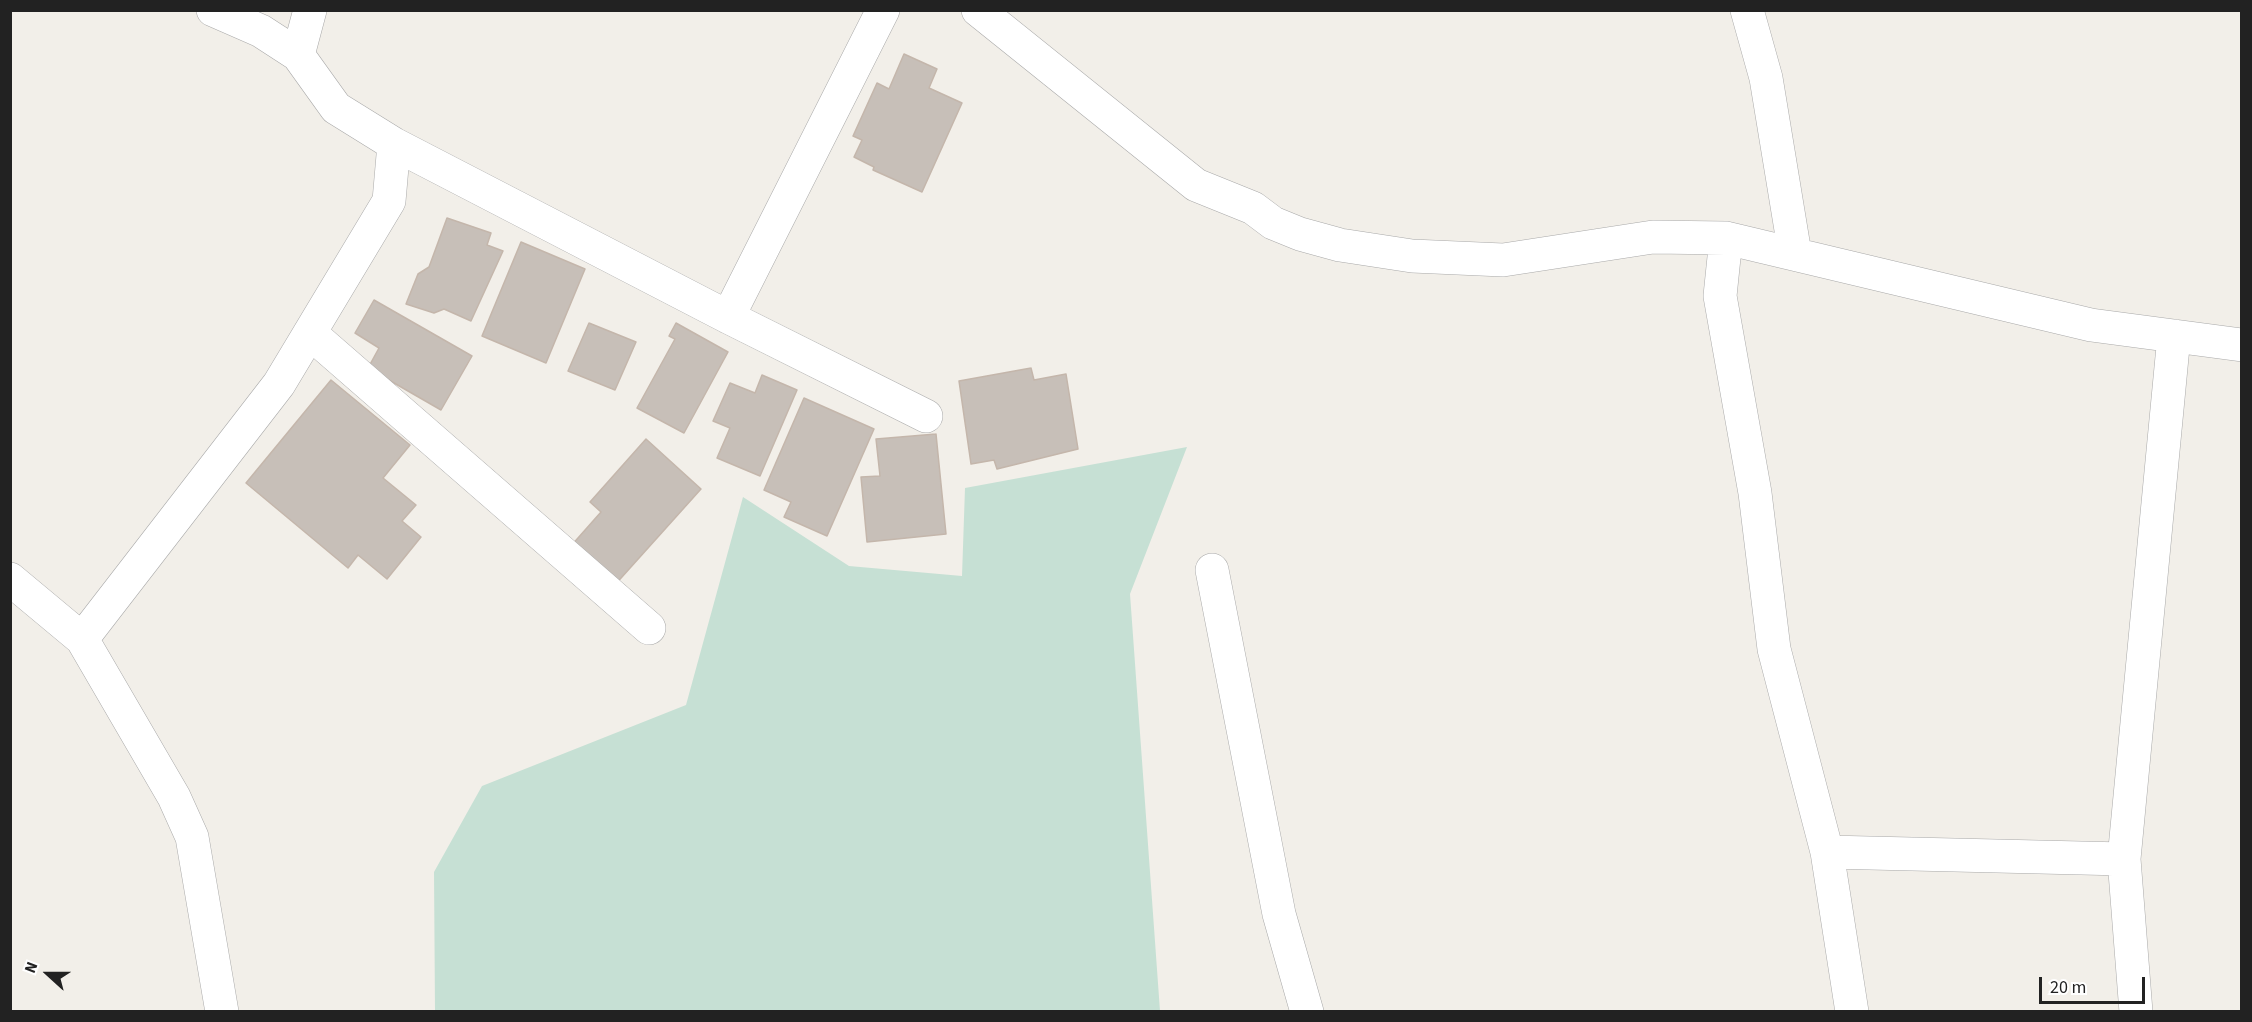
<!DOCTYPE html>
<style>
body{margin:0}
#map{position:relative;width:2252px;height:1022px;overflow:hidden;background:#f2efe9;font-family:"Source Sans 3",sans-serif}
canvas{display:block}
.frame{position:absolute;inset:0;border:12px solid #222;pointer-events:none}
.north{position:absolute;left:18px;top:944px;width:60px;height:60px;-webkit-text-stroke:4px #fff;paint-order:stroke;rotate:291deg;font-size:16px;font-weight:700;line-height:24px;text-align:center;color:#222}
.north::after{content:'';display:block;margin:auto;width:21px;height:27px;background:#222;clip-path:polygon(50% 0,100% 100%,50% 72%,0 100%)}
.scale{position:absolute;left:2039px;top:977px;width:106px;height:27px;box-sizing:border-box;border:3px solid #222;border-top:0;padding-left:8px;font-size:18px;line-height:21px;white-space:nowrap;color:#222;-webkit-text-stroke:4px #fff;paint-order:stroke}
</style>
<div id="map">
<canvas width="2252" height="1022"></canvas>
<div class="frame"></div>
<div class="north">N</div>
<div class="scale">20 m</div>
</div>
<script>
const c = document.querySelector('canvas').getContext('2d');
c.lineJoin = 'round';
function fillPath(path, color) { c.fillStyle = color; c.fill(path, 'evenodd'); }
const shape = rows => new Path2D(rows.map(r => 'M' + r).join(''));
function trace(path, color, width, dash) { c.strokeStyle = color; c.lineWidth = width; c.lineCap = dash ? 'butt' : 'round'; c.setLineDash(dash || []); c.stroke(path); }
fillPath(shape([
 [1187,447,1130,594,1160,1011,435,1011,434,872,482,786,686,705,743,497,849,566,962,576,965,488]
]), '#c6e0d4');
const building = shape([
 [904,54,937,69,929,88,962,103,922,192,873,170,874,167,854,157,862,140,853,136,877,83,889,89,904,54],
 [447,218,491,233,487,245,503,251,471,321,444,309,434,313,406,304,418,274,429,267,447,218],
 [521,242,585,269,546,363,482,336,521,242],
 [374,300,472,356,441,410,368,368,379,348,355,333,374,300],
 [589,323,636,342,615,390,568,371,589,323],
 [676,323,728,352,684,433,637,408,675,339,669,336,676,323],
 [1031,368,1034,380,1066,374,1078,449,997,469,994,460,971,464,959,381,1031,368],
 [762,375,797,390,760,476,717,458,730,428,713,421,730,383,755,393,762,375],
 [331,380,410,445,383,478,416,505,402,521,421,537,387,579,358,555,348,568,246,483,331,380],
 [804,398,874,429,827,536,784,517,791,502,764,490,804,398],
 [936,434,946,534,867,542,861,477,880,476,876,439,936,434],
 [646,439,701,489,613,587,570,547,601,512,590,502,646,439]
]);
fillPath(building, '#c7bfb8');
trace(building, '#c4b6ab', 1.5);
const street = shape([
 [213,10,261,31,298,55],
 [310,10,298,55,336,108,394,144,728,317,926,416],
 [978,10,1196,185,1253,208,1273,223,1300,234,1340,245,1412,256,1503,260,1653,237,1726,238],
 [1747,10,1766,78,1795,254],
 [728,317,883,10],
 [310,333,649,628],
 [1212,570,1279,914,1307,1012],
 [10,579,82,639,174,797,192,837,222,1012],
 [82,639,279,384,389,201,394,144],
 [1827,852,2124,859],
 [1852,1012,1827,852,1774,649,1755,493,1720,296,1726,238,2091,325,2242,345],
 [2136,1012,2124,859,2174,336]
]);
trace(street, '#a9a9a9', 34);
trace(street, '#fff', 33);
</script>
